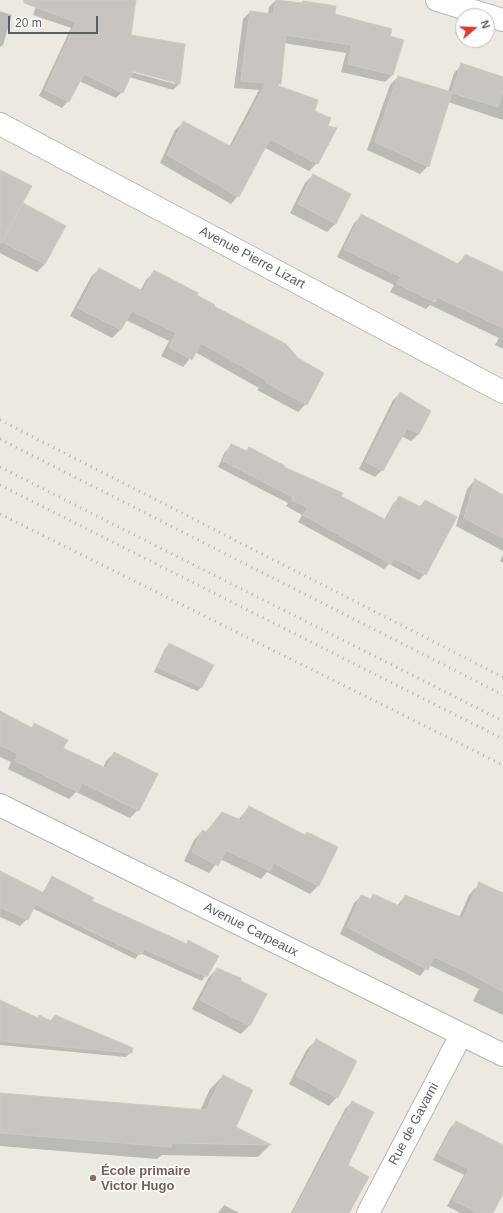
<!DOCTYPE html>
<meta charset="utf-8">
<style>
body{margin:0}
#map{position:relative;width:503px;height:1213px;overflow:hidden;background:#ece9e1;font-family:Arial,sans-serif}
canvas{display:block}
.north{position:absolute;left:455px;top:8px;width:40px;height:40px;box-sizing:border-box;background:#fff;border:1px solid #bdbfc0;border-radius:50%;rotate:71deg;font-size:11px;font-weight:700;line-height:16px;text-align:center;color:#5a5e62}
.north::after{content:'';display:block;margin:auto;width:14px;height:18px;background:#e23731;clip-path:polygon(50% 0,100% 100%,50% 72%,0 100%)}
.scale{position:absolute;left:8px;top:16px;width:90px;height:18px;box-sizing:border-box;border:2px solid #5a5e62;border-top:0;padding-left:5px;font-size:12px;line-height:14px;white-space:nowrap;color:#5a5e62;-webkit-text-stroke:3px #fff;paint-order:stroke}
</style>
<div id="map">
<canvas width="503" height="1213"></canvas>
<div class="north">N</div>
<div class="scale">20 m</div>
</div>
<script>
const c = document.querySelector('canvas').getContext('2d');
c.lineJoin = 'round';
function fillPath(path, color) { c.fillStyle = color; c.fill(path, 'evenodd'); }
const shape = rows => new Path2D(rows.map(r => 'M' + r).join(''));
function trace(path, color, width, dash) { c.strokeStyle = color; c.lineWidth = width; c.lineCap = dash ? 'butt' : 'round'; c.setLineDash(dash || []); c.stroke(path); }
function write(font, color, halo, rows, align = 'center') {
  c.font = font + ' Arial,sans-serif'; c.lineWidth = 3.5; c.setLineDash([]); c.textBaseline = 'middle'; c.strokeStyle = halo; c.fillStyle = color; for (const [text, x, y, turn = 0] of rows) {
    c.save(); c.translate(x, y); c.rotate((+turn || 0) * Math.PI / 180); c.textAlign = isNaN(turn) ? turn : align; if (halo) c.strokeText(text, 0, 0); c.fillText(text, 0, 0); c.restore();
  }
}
fillPath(shape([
 [38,0,135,0,130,36,179,84,173,90,129,77,122,92,116,98,79,81,68,101,62,108,39,96,71,28,33,15],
 [128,69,175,82,175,84,128,71],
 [276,0,335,7,334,15,389,37,392,75,385,82,341,72,346,53,284,43,280,83,277,86,314,112,317,163,309,171,265,148,238,196,231,204,160,163,175,130,183,123,229,147,259,90,234,88,243,19,250,12,268,14,269,7],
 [0,11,12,15,3,45,0,47],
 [462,65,503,78,503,120,448,102,428,166,420,174,367,150,390,85,398,77,448,92,454,73],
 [0,171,21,204,64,226,45,264,37,272,0,253],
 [313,175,336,223,327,232,290,213,305,183],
 [362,215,457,264,466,255,503,286,503,349,495,345,499,338,430,305,426,309,390,292,394,285,337,257,354,223],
 [99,269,140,291,146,280,154,272,297,359,306,404,298,412,257,390,259,388,195,352,183,367,161,356,169,341,126,320,120,330,112,338,70,316,91,277],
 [400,393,419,434,411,441,401,436,382,470,375,477,359,469,393,400],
 [231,446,246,452,250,448,282,468,384,520,393,504,399,497,419,507,425,501,425,574,419,580,389,564,384,569,298,522,302,515,286,506,288,503,218,467,225,452],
 [475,480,503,496,503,551,456,526,467,489],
 [503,555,503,563,500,561],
 [170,644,202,687,197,691,154,672,165,648],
 [0,712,31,728,35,724,61,749,103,768,106,761,114,753,138,810,130,818,76,792,69,799,8,769,11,762,0,757],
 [249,807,318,886,310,894,267,872,261,879,220,859,209,873,184,861,194,840,202,831,205,833,223,813,238,820],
 [1,872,42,893,52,878,90,902,186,945,189,942,217,956,202,981,140,953,135,959,32,908,27,919,20,926,0,917],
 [475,888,503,901,503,1015,473,1001,479,989,429,965,420,976,340,934,354,903,361,896,370,900,374,896,397,906,405,896,459,918,469,895],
 [217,969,266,994,249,1026,241,1034,192,1009,209,977],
 [0,1001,37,1019,39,1016,50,1021,55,1016,131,1052,126,1057,0,1045],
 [316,1041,337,1097,329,1106,289,1084,307,1049],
 [223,1076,235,1128,270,1145,258,1157,162,1155,157,1159,0,1146,0,1094,200,1111,210,1089],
 [352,1102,347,1166,336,1213,291,1213,345,1109],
 [456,1122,503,1146,503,1192,492,1213,460,1213,447,1206,464,1175,433,1160,450,1128],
 [224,1205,239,1213,218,1213]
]), '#0003');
const building = shape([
 [24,0,136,0,131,35,185,44,180,84,133,71,123,93,84,74,69,102,45,90,76,22,24,3,24,0],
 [276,0,302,3,303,1,336,6,335,14,392,29,390,36,404,40,393,75,348,64,352,45,286,35,281,84,271,83,318,100,315,111,331,118,328,126,337,128,318,164,270,139,239,197,167,155,183,121,232,147,266,83,241,81,250,11,273,14,276,0],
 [461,63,503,77,503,89,498,107,452,93,461,63],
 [398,76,452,92,429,167,375,142,398,76],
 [0,170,32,186,0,244,0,170],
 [313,174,351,194,336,224,298,204,313,174],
 [23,203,66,226,45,264,2,242,23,203],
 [361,214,460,265,465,254,503,272,503,328,437,297,435,302,397,284,401,277,344,249,361,214],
 [99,268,143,291,154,270,198,293,197,295,215,305,214,306,286,344,298,358,324,373,307,405,265,382,266,380,201,343,192,360,169,347,176,333,132,311,121,330,78,308,99,268],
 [400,392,431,411,419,434,407,428,383,471,366,462,400,392],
 [231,444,247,451,249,447,285,466,284,467,343,493,341,496,386,520,399,496,421,507,425,500,457,517,426,575,394,558,391,564,303,515,308,508,292,500,293,497,223,461,231,444],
 [475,479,503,495,503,538,464,518,475,479],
 [169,643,214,665,202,687,157,667,169,643],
 [0,711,32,728,34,723,68,740,63,748,106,768,114,752,158,774,139,811,82,783,78,792,15,761,18,754,0,745,0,711],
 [249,806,305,835,307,832,338,847,319,886,274,863,270,871,226,850,218,866,192,852,202,830,206,832,222,812,241,820,249,806],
 [0,871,42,892,28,920,0,907,0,871],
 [52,876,94,898,92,901,187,944,188,940,219,956,207,977,144,949,140,955,37,905,52,876],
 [479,882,503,893,503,992,465,971,434,957,428,970,347,927,361,895,371,899,373,894,400,906,405,895,463,918,479,882],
 [217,968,241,978,241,981,267,994,250,1026,200,1000,217,968],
 [0,1000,38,1018,39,1015,51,1021,55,1015,133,1048,132,1053,0,1041,0,1000],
 [316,1039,357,1061,338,1098,296,1076,316,1039],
 [223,1075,253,1090,236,1127,272,1145,172,1143,171,1147,0,1133,0,1093,206,1110,223,1075],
 [352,1101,374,1112,348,1165,369,1177,349,1213,293,1213,352,1101],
 [456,1121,503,1145,503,1194,493,1213,478,1213,453,1200,469,1169,438,1154,456,1121]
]);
fillPath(building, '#c8c4bf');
trace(building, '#d0cac0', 1);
const street = shape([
 [437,0,503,20],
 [0,124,503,392],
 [0,805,503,1055],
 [368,1213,461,1035]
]);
trace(street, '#b4b7bb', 24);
trace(street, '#fff', 22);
trace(shape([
 [0,420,503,677],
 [0,439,503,695],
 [0,467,503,721],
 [0,485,503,739],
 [0,514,503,765]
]), '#b0b1b2', 3, [1, 5]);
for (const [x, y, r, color] of [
 [93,1178,4,"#8d6e63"]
]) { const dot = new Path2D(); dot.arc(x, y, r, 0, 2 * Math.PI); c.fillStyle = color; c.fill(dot); trace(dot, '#fff', 1.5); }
write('13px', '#5a5e62', '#fff', [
 ["Avenue Pierre Lizart",252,258,28],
 ["Avenue Carpeaux",251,930,27],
 ["Rue de Gavarni",414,1124,-62]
]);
write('bold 13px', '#785e54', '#fff', [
 ["École primaire",101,1171],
 ["Victor Hugo",101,1186]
], 'left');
</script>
